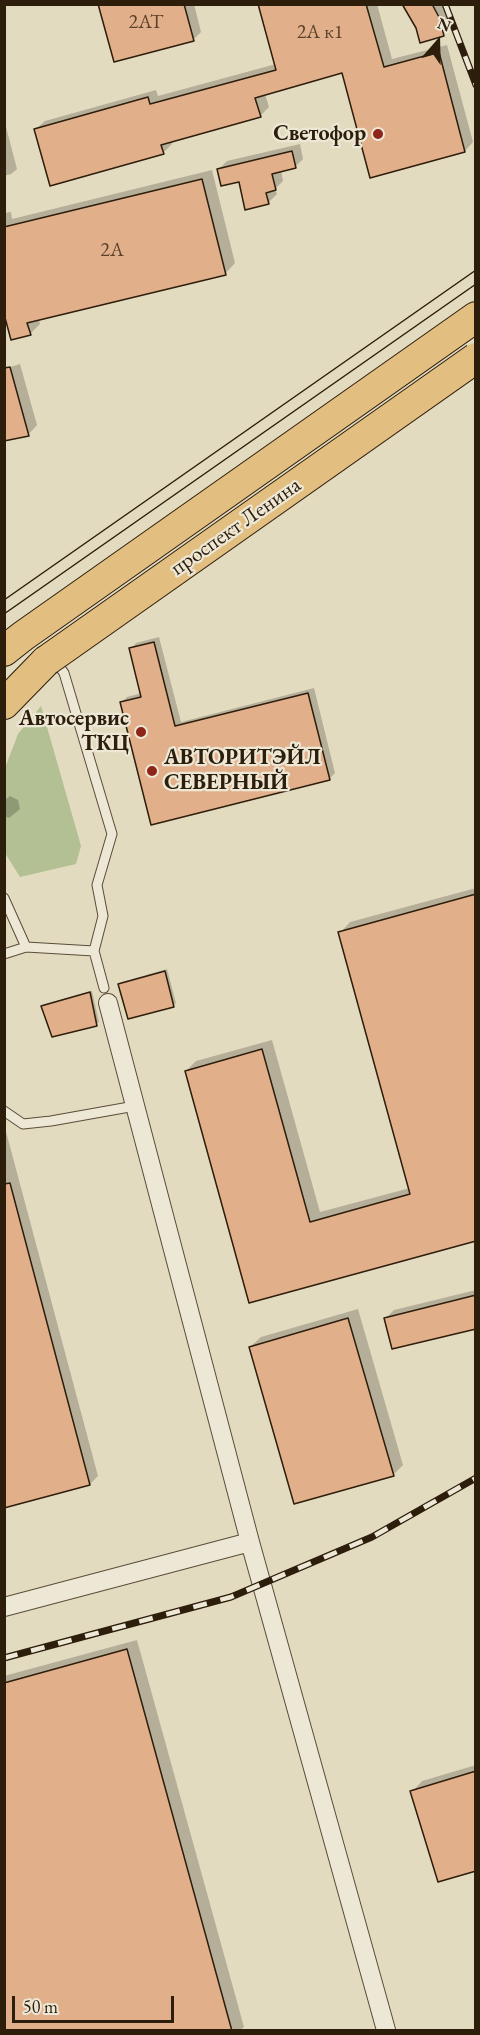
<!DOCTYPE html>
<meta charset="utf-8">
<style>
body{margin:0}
#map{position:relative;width:480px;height:2035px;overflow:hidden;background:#e3dbc0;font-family:"EB Garamond",serif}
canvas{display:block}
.frame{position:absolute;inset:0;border:6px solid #2d1d0b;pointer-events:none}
.north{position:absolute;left:408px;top:12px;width:60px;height:60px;-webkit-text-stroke:4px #ede8d6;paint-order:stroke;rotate:20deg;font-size:16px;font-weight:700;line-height:24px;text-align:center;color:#2d1d0b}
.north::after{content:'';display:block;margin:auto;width:21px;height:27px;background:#2d1d0b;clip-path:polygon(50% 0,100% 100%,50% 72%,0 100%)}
.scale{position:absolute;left:12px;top:1996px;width:162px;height:27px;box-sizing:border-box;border:3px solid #2d1d0b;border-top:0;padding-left:8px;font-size:18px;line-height:21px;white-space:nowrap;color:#2d1d0b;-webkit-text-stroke:4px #ede8d6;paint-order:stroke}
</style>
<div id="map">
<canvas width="480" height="2035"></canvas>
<div class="frame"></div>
<div class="north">N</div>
<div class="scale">50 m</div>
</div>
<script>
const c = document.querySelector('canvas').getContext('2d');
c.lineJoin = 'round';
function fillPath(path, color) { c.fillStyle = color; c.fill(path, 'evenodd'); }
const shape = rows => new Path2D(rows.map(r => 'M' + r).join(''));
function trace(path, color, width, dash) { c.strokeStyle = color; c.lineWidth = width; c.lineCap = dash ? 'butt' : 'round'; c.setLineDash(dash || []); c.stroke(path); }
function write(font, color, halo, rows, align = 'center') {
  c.font = font + ' "EB Garamond",serif'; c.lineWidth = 4.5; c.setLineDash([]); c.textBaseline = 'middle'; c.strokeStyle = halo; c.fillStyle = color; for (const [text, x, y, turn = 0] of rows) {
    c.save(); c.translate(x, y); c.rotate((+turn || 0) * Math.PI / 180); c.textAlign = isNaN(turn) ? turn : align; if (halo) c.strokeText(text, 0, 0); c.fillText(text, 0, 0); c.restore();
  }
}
fillPath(shape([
 [41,706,81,846,76,864,20,877,5,853,5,768,18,734]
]), '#b2c093');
fillPath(shape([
 [100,4,194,4,201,32,193,40],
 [259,4,377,4,392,59,447,45,473,142,465,151,343,71,265,94,269,107,260,116,171,140,172,144,163,153,36,129,45,121,156,90,158,96,276,64],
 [404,4,445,4,451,26,443,34,417,28],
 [5,123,17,169,11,174,4,176],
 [300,144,303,159,295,167,281,170,283,181,275,189,277,194,268,203,240,180,219,169,227,161],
 [212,170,235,263,225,274,39,319,40,324,30,334,4,308,4,213,11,212,12,219],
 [20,364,37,425,28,435,4,369],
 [159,637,181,722,314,688,335,773,330,778,152,823,122,702,127,697,142,693,131,649,136,643],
 [10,796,18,800,20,809,9,818,4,816,4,801],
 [476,888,476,1240,250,1302,186,1071,196,1061,272,1040,320,1212,410,1188,340,933,350,922],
 [167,969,176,1003,174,1005,129,1018,119,985,122,982],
 [92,991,99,1022,96,1024,43,1006,45,1004],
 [4,1124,98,1476,90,1484,4,1506],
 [476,1290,476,1327,386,1318,394,1310],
 [358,1309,403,1465,393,1475,250,1347,261,1337],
 [137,1640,244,2027,240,2030,4,2030,4,1676],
 [476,1765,476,1869,412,1792,422,1781]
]), '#0003');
const building = shape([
 [98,4,184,4,194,41,114,62,98,4],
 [258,4,366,4,384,67,439,52,465,152,370,178,342,73,255,98,261,117,161,145,164,154,50,186,34,129,148,97,150,104,276,70,258,4],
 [402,4,432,4,440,19,444,36,420,43,416,28,402,4],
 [292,151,296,168,272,174,276,190,266,193,269,204,245,210,239,182,221,186,217,169,292,151],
 [202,179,226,275,27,323,31,335,11,340,4,314,4,227,202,179],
 [10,367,29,436,4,441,4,368,10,367],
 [154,642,175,726,308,693,330,780,151,825,120,702,141,697,129,648,154,642],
 [476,894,476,1241,249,1303,185,1071,262,1049,310,1222,410,1194,338,932,476,894],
 [165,971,174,1007,128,1019,118,984,165,971],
 [90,992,97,1026,52,1037,41,1006,90,992],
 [10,1183,90,1485,4,1508,4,1184,10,1183],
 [476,1295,476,1329,392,1349,384,1318,476,1295],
 [348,1318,394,1476,294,1504,249,1347,348,1318],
 [127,1649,232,2031,4,2031,4,1683,127,1649],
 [476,1771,476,1871,438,1882,410,1791,476,1771]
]);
fillPath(building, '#e2af8b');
trace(building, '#2d1d0b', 1.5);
const service = shape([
 [4,898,26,947],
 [94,951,104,988],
 [4,954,26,947,94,951,103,916,97,885,112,834,64,673,54,659],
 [4,1111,23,1124,51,1121,135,1106]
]);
const minor = shape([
 [108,1003,250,1542,386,2030],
 [4,1607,250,1542]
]);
const primary = shape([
 [4,651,23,636,476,317],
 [4,704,46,661]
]);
trace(service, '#5a4c38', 11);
trace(minor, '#5a4c38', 20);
trace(primary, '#2d1d0b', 32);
trace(service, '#ede8d6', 9);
trace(minor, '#ede8d6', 18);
trace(primary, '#e2be80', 30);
trace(shape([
 [4,600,476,270],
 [4,614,476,284]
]), '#2d1d0b', 1.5);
const rail = shape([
 [445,4,476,85],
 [4,1658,231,1597,372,1537,476,1478]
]);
trace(rail, '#2d1d0b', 7);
trace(rail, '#ede8d6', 4.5, [14]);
const primaryBridge = shape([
 [46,661,476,358]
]);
trace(primaryBridge, '#2d1d0b', 32, []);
trace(primaryBridge, '#e2be80', 30);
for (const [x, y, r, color] of [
 [378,134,6,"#8f2418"],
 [141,732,6,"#8f2418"],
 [152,771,6,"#8f2418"]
]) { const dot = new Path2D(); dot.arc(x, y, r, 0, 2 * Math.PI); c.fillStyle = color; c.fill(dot); trace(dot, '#ede8d6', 2); }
write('20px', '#5a422b', null, [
 ["2АТ",146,23],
 ["2А к1",320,33],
 ["2А",112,251]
]);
write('bold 22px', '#2d1d0b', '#ede8d6', [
 ["Светофор",366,134],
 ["Автосервис",129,719],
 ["ТКЦ",129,744],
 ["АВТОРИТЭЙЛ",164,758,"left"],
 ["СЕВЕРНЫЙ",164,783,"left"]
], 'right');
write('22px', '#2d1d0b', '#ede8d6', [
 ["проспект Ленина",236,527,-35]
]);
</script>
